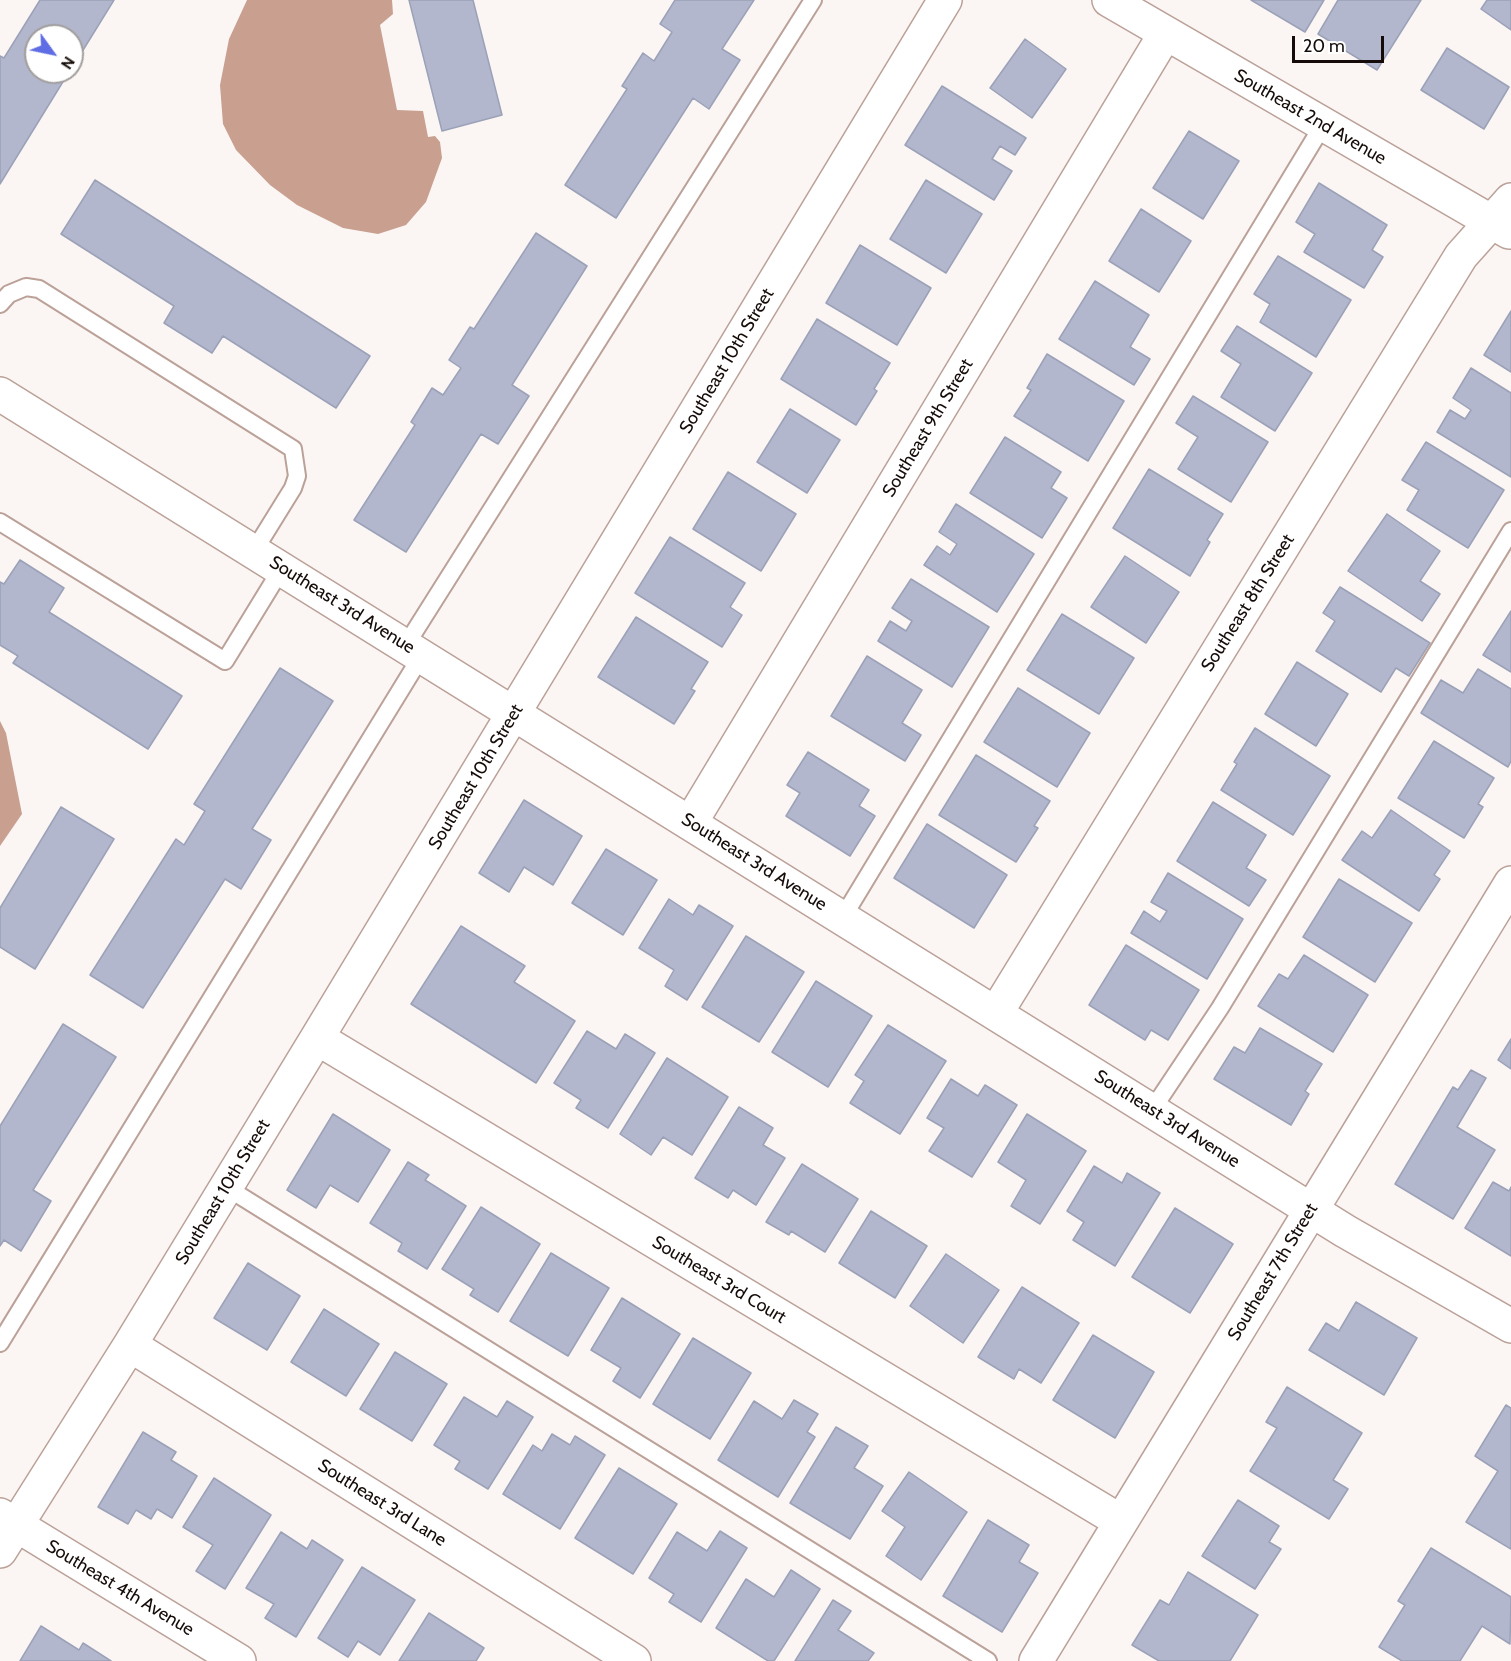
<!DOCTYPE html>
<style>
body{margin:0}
#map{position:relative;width:1511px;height:1661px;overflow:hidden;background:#fbf6f4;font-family:Cabin,sans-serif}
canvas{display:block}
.north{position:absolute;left:24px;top:24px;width:60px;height:60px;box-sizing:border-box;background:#fff;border:2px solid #a19e9d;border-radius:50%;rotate:123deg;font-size:16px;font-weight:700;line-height:24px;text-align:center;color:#150c09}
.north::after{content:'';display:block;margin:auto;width:21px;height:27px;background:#5f6de5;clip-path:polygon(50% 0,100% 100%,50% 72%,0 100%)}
.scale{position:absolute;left:1292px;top:36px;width:92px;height:27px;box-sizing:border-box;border:3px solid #150c09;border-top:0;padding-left:8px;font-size:18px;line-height:21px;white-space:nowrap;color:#150c09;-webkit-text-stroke:4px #fff;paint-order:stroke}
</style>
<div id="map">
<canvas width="1511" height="1661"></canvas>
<div class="north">N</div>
<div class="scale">20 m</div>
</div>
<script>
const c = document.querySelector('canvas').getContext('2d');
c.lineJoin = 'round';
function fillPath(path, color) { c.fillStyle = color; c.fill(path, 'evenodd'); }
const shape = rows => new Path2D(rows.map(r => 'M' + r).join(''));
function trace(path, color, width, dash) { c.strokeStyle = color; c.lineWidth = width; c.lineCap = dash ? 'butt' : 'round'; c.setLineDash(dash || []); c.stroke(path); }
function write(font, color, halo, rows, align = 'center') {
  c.font = font + ' Cabin,sans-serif'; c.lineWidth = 6; c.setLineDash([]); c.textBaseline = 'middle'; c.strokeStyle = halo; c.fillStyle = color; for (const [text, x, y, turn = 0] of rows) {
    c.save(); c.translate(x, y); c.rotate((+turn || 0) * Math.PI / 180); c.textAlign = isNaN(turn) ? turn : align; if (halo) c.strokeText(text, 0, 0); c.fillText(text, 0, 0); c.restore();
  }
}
fillPath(shape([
 [247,0,392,0,393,14,380,25,397,110,423,111,428,137,435,136,440,142,442,158,426,202,406,225,378,234,343,228,297,205,270,185,236,150,223,124,220,85,229,39],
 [0,721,6,733,22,814,0,846]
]), '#c99f8f');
const building = shape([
 [40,0,114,0,72,68,72,36,36,36,36,72,69,72,0,184,0,56,4,58,40,0],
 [409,0,473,0,502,115,442,131,409,0],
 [675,0,754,0,722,49,740,60,709,109,693,98,616,218,565,185,627,89,622,86,643,53,654,61,672,32,660,24,675,0],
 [1251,0,1324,0,1305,32,1251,0],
 [1338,0,1421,0,1377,70,1318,34,1338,0],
 [1487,0,1511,0,1511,30,1481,9,1487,0],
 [1025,39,1066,69,1032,118,990,88,1025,39],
 [1447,48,1509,87,1484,129,1421,90,1447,48],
 [942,86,1026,138,1015,155,1000,146,992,159,1012,171,994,200,905,145,942,86],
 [1189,131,1239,161,1203,219,1153,188,1189,131],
 [95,180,370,356,336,408,223,336,212,353,164,323,174,306,61,234,95,180],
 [926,180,982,214,946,273,890,239,926,180],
 [1319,183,1387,225,1372,250,1383,257,1364,288,1304,252,1315,234,1296,222,1319,183],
 [1141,209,1191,241,1159,292,1109,261,1141,209],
 [536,233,587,266,512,385,529,396,498,444,481,434,406,552,354,520,415,425,411,422,432,388,443,395,461,368,449,360,470,327,474,329,536,233],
 [860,245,931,288,897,345,826,303,860,245],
 [1278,256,1351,300,1316,357,1260,322,1270,304,1254,294,1278,256],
 [1095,281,1149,315,1130,347,1150,359,1134,385,1059,339,1095,281],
 [1511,311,1511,372,1484,355,1511,311],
 [817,319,890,363,874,389,877,391,856,425,781,379,817,319],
 [1237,326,1312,373,1275,431,1221,397,1241,364,1221,351,1237,326],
 [1047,354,1124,401,1088,461,1014,416,1031,390,1027,388,1047,354],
 [1471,368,1511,393,1511,477,1437,432,1450,410,1465,419,1471,410,1453,398,1471,368],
 [1193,396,1268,442,1231,502,1178,469,1198,437,1176,423,1193,396],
 [790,409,840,440,807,493,757,462,790,409],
 [1005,437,1061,472,1051,488,1067,498,1042,538,970,493,1005,437],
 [1426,442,1504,490,1468,548,1407,510,1419,490,1402,480,1426,442],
 [1149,469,1223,514,1207,540,1210,542,1190,576,1113,528,1149,469],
 [728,472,796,514,761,571,693,529,728,472],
 [956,504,1034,554,997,612,924,565,937,546,950,555,957,544,939,532,956,504],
 [1387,514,1440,551,1420,581,1440,594,1422,621,1348,571,1387,514],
 [670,537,745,583,730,607,742,615,722,647,635,593,670,537],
 [1125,556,1179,592,1146,643,1091,607,1125,556],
 [20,560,64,588,49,612,182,696,148,749,13,663,18,656,0,645,0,582,4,584,20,560],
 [911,579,989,627,952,687,878,641,890,621,906,631,912,621,892,608,911,579],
 [1340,587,1430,643,1409,676,1396,668,1381,692,1316,651,1335,621,1323,613,1340,587],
 [1511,611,1511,672,1483,655,1511,611],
 [1062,614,1134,658,1099,714,1027,670,1062,614],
 [636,617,708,662,691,689,695,691,674,724,598,677,636,617],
 [867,656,922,690,902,723,921,735,905,761,831,716,867,656],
 [1297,662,1348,694,1316,746,1265,714,1297,662],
 [280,668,333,701,252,829,271,840,241,889,225,879,143,1008,90,975,176,839,184,845,205,811,194,804,280,668],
 [1478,669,1511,689,1511,761,1508,767,1421,713,1441,680,1463,693,1478,669],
 [1018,688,1090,733,1057,787,984,742,1018,688],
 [1255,728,1330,776,1293,835,1221,790,1237,764,1234,762,1255,728],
 [1434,741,1494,778,1478,804,1483,807,1464,838,1398,798,1434,741],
 [808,752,869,790,859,806,875,816,850,856,786,816,800,793,787,785,808,752],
 [976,755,1050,801,1034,826,1038,828,1016,862,939,815,976,755],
 [524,800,582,836,553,885,524,867,509,892,479,873,524,800],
 [1213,802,1266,835,1246,868,1266,880,1249,906,1177,861,1213,802],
 [61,807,114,839,35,969,0,947,0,908,61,807],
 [1391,810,1450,851,1434,875,1440,879,1419,911,1342,860,1362,831,1372,838,1391,810],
 [927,824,1007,875,974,928,894,878,927,824],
 [606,849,657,880,623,935,572,903,606,849],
 [1168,873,1243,919,1207,979,1131,933,1144,911,1160,922,1167,911,1151,902,1168,873],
 [1339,879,1412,923,1375,982,1303,937,1339,879],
 [669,899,693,915,699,905,733,926,687,1000,665,986,674,970,639,948,669,899],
 [461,926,525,966,514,982,575,1021,536,1083,411,1004,461,926],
 [746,936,804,972,759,1042,702,1007,746,936],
 [1126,945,1199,990,1168,1040,1151,1030,1145,1040,1089,1005,1126,945],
 [1304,955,1368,995,1333,1052,1258,1006,1279,974,1288,979,1304,955],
 [816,981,872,1016,828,1087,772,1052,816,981],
 [63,1024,116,1057,33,1190,51,1201,21,1251,4,1240,0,1246,0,1126,63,1024],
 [888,1025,946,1061,900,1134,850,1103,864,1081,855,1075,888,1025],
 [1260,1028,1322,1064,1305,1091,1309,1094,1291,1125,1214,1079,1234,1047,1245,1053,1260,1028],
 [587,1031,616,1049,625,1034,655,1053,608,1128,576,1108,581,1100,554,1083,587,1031],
 [1511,1039,1511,1069,1498,1060,1511,1039],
 [667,1058,728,1097,692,1155,663,1137,651,1155,620,1134,667,1058],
 [1471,1070,1486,1078,1457,1127,1495,1150,1453,1219,1395,1184,1453,1087,1458,1090,1471,1070],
 [951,1079,978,1096,985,1085,1017,1105,972,1177,929,1151,944,1128,927,1118,951,1079],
 [739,1107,773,1128,763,1145,785,1158,756,1205,733,1190,728,1198,695,1178,739,1107],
 [333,1114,390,1150,358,1202,330,1185,316,1208,287,1190,333,1114],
 [1027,1114,1086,1151,1040,1224,1011,1206,1026,1180,998,1162,1027,1114],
 [408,1162,429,1175,425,1180,466,1206,427,1269,398,1251,402,1243,370,1223,408,1162],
 [802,1164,858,1199,825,1252,791,1231,789,1235,766,1222,802,1164],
 [1094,1166,1122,1183,1127,1173,1160,1193,1115,1266,1073,1240,1084,1222,1067,1211,1094,1166],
 [1493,1182,1509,1191,1511,1187,1511,1256,1465,1228,1493,1182],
 [481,1207,540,1244,498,1312,470,1295,474,1289,442,1269,481,1207],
 [1175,1208,1233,1244,1190,1313,1132,1277,1175,1208],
 [871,1211,927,1246,895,1298,839,1263,871,1211],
 [551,1253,609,1288,568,1356,510,1321,551,1253],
 [946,1254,999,1290,963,1343,910,1306,946,1254],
 [248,1263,300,1296,267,1350,214,1318,248,1263],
 [1022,1287,1079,1323,1041,1383,1019,1369,1014,1379,978,1357,1022,1287],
 [622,1298,680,1334,640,1398,613,1381,621,1368,591,1350,622,1298],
 [1356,1302,1417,1338,1384,1395,1309,1350,1326,1323,1339,1331,1356,1302],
 [324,1309,379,1344,346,1396,291,1362,324,1309],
 [1093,1335,1154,1372,1115,1438,1053,1400,1093,1335],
 [693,1338,751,1373,710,1439,653,1404,693,1338],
 [395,1352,447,1384,412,1441,360,1409,395,1352],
 [1287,1387,1362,1433,1333,1480,1348,1489,1329,1519,1250,1471,1277,1428,1266,1422,1287,1387],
 [464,1397,497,1417,507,1401,533,1417,488,1489,455,1469,460,1461,434,1445,464,1397],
 [794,1400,818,1414,807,1432,815,1437,778,1497,718,1460,754,1401,782,1419,794,1400],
 [1506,1405,1511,1408,1511,1549,1466,1522,1498,1471,1475,1456,1506,1405],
 [836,1427,868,1446,854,1468,883,1486,850,1539,790,1503,836,1427],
 [143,1432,176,1452,171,1460,197,1476,172,1518,157,1509,151,1519,136,1510,128,1524,98,1507,143,1432],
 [552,1434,570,1445,575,1436,605,1455,560,1529,503,1494,533,1445,542,1451,552,1434],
 [619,1468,677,1504,633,1574,575,1538,619,1468],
 [909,1472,967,1512,921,1580,886,1556,905,1527,882,1511,909,1472],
 [214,1478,271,1515,225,1589,196,1571,213,1545,183,1527,214,1478],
 [1238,1500,1279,1526,1269,1542,1281,1549,1255,1589,1202,1556,1238,1500],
 [988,1520,1029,1545,1019,1562,1038,1573,1002,1632,943,1596,988,1520],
 [720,1531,747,1548,701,1622,669,1602,674,1594,649,1578,677,1532,707,1551,720,1531],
 [281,1532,307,1549,312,1540,343,1560,296,1637,265,1618,274,1604,246,1588,281,1532],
 [1431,1548,1511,1597,1510,1644,1482,1626,1460,1661,1402,1661,1379,1647,1405,1605,1398,1601,1431,1548],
 [362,1567,415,1600,380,1655,358,1641,348,1657,318,1638,362,1567],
 [791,1570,820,1589,774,1661,768,1661,716,1628,746,1579,774,1597,791,1570],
 [1188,1572,1258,1615,1230,1661,1159,1661,1132,1645,1160,1600,1169,1605,1188,1572],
 [833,1600,851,1611,838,1630,874,1653,868,1661,795,1661,833,1600],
 [429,1613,484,1648,476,1661,399,1661,429,1613],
 [41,1626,79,1650,83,1643,111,1661,20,1661,41,1626]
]);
fillPath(building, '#b2b7ce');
trace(building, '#9ba1b7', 1.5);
const lane = shape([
 [0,304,9,294,26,287,39,289,293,449,297,476,293,488,254,551],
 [0,522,225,661,282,568],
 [406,645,813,0],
 [843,917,1323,125],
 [1152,1110,1220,1008,1511,531],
 [226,1187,988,1661],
 [0,1343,422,655]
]);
const street = shape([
 [1109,0,1509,232],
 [0,394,1345,1231,1511,1326],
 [691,822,1165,34],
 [996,1013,1461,256,1511,200],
 [317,1038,1120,1521],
 [130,1345,634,1661],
 [0,1515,239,1661],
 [0,1551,130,1345,317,1038,945,0],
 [1036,1661,1511,883]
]);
trace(lane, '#bba198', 20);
trace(street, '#bba198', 36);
trace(lane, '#fff', 16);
trace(street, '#fff', 33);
write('18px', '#150c09', '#fff', [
 ["Southeast 2nd Avenue",1310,117,30],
 ["Southeast 10th Street",727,361,-59],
 ["Southeast 9th Street",928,428,-59],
 ["Southeast 8th Street",1248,603,-58],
 ["Southeast 3rd Avenue",342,605,32],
 ["Southeast 10th Street",476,777,-59],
 ["Southeast 3rd Avenue",754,862,32],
 ["Southeast 3rd Avenue",1167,1119,32],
 ["Southeast 10th Street",223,1192,-59],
 ["Southeast 7th Street",1273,1272,-59],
 ["Southeast 3rd Court",719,1280,31],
 ["Southeast 3rd Lane",382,1503,32],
 ["Southeast 4th Avenue",120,1588,31]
]);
</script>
